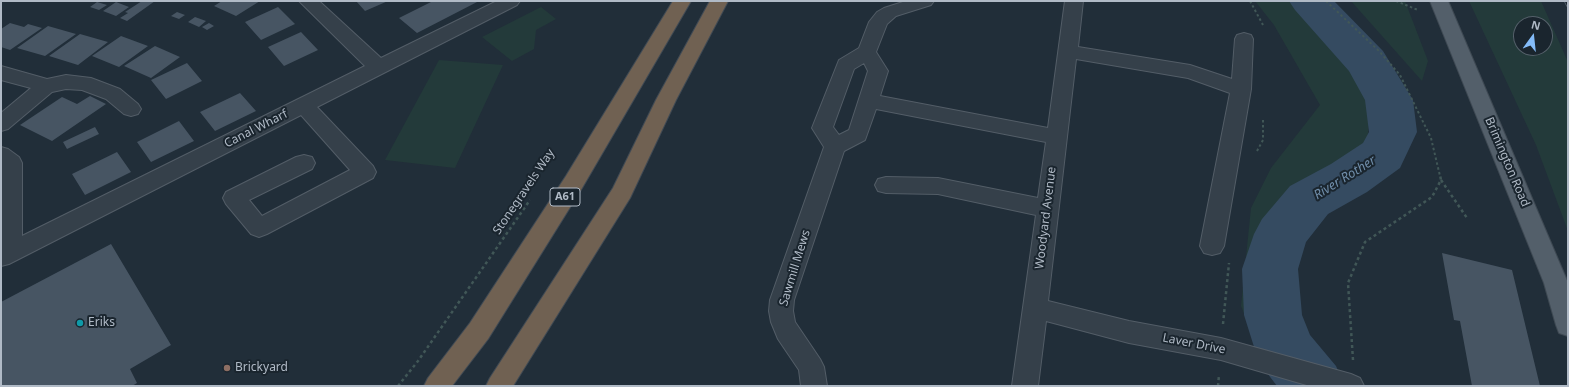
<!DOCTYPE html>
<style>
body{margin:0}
#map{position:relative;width:1569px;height:387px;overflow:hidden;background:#212e39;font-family:"Noto Sans",sans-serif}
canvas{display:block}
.frame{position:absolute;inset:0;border:2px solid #b0bac6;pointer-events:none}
.north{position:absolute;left:1513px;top:16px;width:40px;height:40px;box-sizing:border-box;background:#1a252e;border:1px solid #56616b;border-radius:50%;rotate:15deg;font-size:11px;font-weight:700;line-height:16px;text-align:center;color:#b0bac6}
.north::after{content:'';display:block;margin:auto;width:14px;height:18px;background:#83bbf8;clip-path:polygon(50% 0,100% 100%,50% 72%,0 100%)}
</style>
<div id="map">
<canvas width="1569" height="387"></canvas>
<div class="frame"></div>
<div class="north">N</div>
</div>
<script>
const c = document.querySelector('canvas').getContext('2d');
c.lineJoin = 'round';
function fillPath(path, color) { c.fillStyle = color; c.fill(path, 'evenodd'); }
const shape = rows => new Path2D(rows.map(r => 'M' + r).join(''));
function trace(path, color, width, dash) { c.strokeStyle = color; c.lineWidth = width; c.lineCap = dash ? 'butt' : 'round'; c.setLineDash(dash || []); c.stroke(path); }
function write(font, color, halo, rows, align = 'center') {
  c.font = font + ' "Noto Sans",sans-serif'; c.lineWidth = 4; c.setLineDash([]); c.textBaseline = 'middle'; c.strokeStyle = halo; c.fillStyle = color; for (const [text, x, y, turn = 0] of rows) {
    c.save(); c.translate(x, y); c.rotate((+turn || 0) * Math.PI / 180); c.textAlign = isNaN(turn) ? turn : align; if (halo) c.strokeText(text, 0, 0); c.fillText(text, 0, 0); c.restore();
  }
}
fillPath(shape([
 [1255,1,1300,1,1319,21,1372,93,1367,143,1302,186,1257,242,1267,338,1254,338,1241,306,1251,208,1271,168,1320,105,1274,25],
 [1351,1,1405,1,1428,61,1422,81],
 [1469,1,1541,1,1568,62,1568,231,1536,145],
 [1521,24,1545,24,1545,48,1521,48],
 [541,7,556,19,536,30,534,49,512,61,482,37],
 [439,60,503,65,455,168,385,160]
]), '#233a3a');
fillPath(shape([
 [1289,1,1334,1,1383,51,1413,100,1417,132,1400,168,1367,192,1328,214,1306,242,1298,269,1302,315,1310,335,1336,366,1345,386,1277,386,1264,369,1255,350,1244,315,1242,269,1254,234,1262,219,1290,186,1331,164,1363,143,1369,132,1365,100,1349,71,1295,10,1289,1]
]), '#354b61');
fillPath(shape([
 [142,1,155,1,127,21,120,18,128,13,125,12],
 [222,1,260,1,236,16,214,6],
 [356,1,388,1,365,11],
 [433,1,479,1,417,33,399,18],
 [97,2,107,5,99,10,90,7],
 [116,2,129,7,116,16,103,11],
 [278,7,295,24,261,40,245,22],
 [177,12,185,15,179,19,171,16],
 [195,17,206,21,199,27,188,22],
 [10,23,24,27,28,24,42,28,10,50,1,47,1,29],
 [209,23,214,26,207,30,202,27],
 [48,26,76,34,45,56,17,48],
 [301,32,318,50,284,66,268,47],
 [80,34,108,42,78,65,49,56],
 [121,36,148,46,119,67,92,56],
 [155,46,180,57,151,78,124,66],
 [187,63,202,81,166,99,151,80],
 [240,93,256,111,215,131,200,112],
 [90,96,106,104,52,141,20,125,62,97,77,104],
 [179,121,194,141,151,162,137,142],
 [95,127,99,134,67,149,63,142],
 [117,152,131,172,85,195,72,174],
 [111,244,171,345,130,369,137,383,132,386,1,386,1,302],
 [1442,253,1512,270,1540,386,1472,386,1460,321,1454,320]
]), '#475563');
const minor = shape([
 [299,1,319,1,381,58,497,1,520,1,517,5,317,107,373,166,376,172,373,178,267,234,259,237,251,234,226,204,223,198,226,192,296,157,304,155,312,157,315,163,312,169,249,200,262,216,350,170,301,115,9,264,1,266,1,147,8,149,19,157,22,163,22,236,365,66,299,1],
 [906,1,934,1,931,5,896,16,887,24,876,52,888,71,880,96,1048,128,1065,1,1083,1,1078,47,1190,65,1232,79,1235,39,1237,35,1244,33,1251,35,1253,39,1251,89,1224,246,1220,253,1212,255,1204,253,1200,246,1230,93,1188,78,1076,59,1048,301,1129,321,1221,338,1351,374,1360,378,1364,386,1310,386,1221,360,1129,343,1046,321,1038,386,1012,386,1036,215,938,194,886,193,878,191,875,185,878,179,886,177,938,178,1038,198,1046,142,876,109,865,140,844,151,794,300,793,311,795,322,820,359,824,367,827,386,801,386,799,370,778,339,771,322,769,311,770,300,824,147,812,128,839,60,859,48,869,22,877,12,884,8,906,1],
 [864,63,868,71,849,130,839,135,833,127,854,69,864,63],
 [1,66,47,79,66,75,91,78,120,89,138,104,141,109,138,114,131,116,124,114,106,99,82,90,66,89,52,92,8,129,1,131,1,113,31,88,1,80,1,66]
]);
const major = shape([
 [1430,1,1448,1,1568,283,1568,336,1559,333,1556,325,1544,283,1430,1]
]);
const highway = shape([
 [673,1,691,1,582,188,488,339,452,386,424,386,428,378,470,323,566,176,673,1],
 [710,1,728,1,676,100,630,198,513,386,486,386,490,378,613,188,656,100,710,1]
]);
trace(minor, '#535d67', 2);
trace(major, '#3e4953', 2);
trace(highway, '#404a54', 2);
trace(shape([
 [1250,1,1263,25],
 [1326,1,1379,51,1400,75,1431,138,1440,176],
 [1396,1,1418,10],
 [1257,151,1263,140,1263,119]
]), '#415757', 2, [2.5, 2.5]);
trace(shape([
 [1441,180,1467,218],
 [1223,324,1229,263],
 [1353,360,1348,283,1365,242,1432,197,1441,180,1440,175],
 [398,386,418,361,530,200],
 [1218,386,1219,375]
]), '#415757', 2.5, [3, 3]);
fillPath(minor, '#35404a');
fillPath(major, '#535f6a');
fillPath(highway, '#706152');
const rail = shape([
 [1566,1,1568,5]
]);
trace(rail, '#576471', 4);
trace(rail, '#1a252e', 2.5, [8]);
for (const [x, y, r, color] of [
 [80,323,4,"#0f9aa8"],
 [227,368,4,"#8d6e63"]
]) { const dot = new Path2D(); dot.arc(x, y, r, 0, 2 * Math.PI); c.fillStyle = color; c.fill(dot); trace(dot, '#1a252e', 1.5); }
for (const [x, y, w] of [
 [565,197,30]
]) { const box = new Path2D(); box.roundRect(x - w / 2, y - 9, w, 18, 3); c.fillStyle = '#1a252e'; c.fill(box); trace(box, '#b0bac6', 1); }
write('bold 11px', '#b0bac6', null, [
 ["A61",565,197]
]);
write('12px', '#b0bac6', '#1a252e', [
 ["Canal Wharf",256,129,-27],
 ["Brimington Road",1507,162,67],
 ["Stonegravels Way",524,192,-56],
 ["Woodyard Avenue",1046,218,-83],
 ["Sawmill Mews",795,268,-73],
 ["Laver Drive",1194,344,11]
]);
write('12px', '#b0bac6', '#1a252e', [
 ["Eriks",88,323],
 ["Brickyard",235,368]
], 'left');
write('italic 13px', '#708eaa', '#1a252e', [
 ["River Rother",1345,178,-32]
]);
</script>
